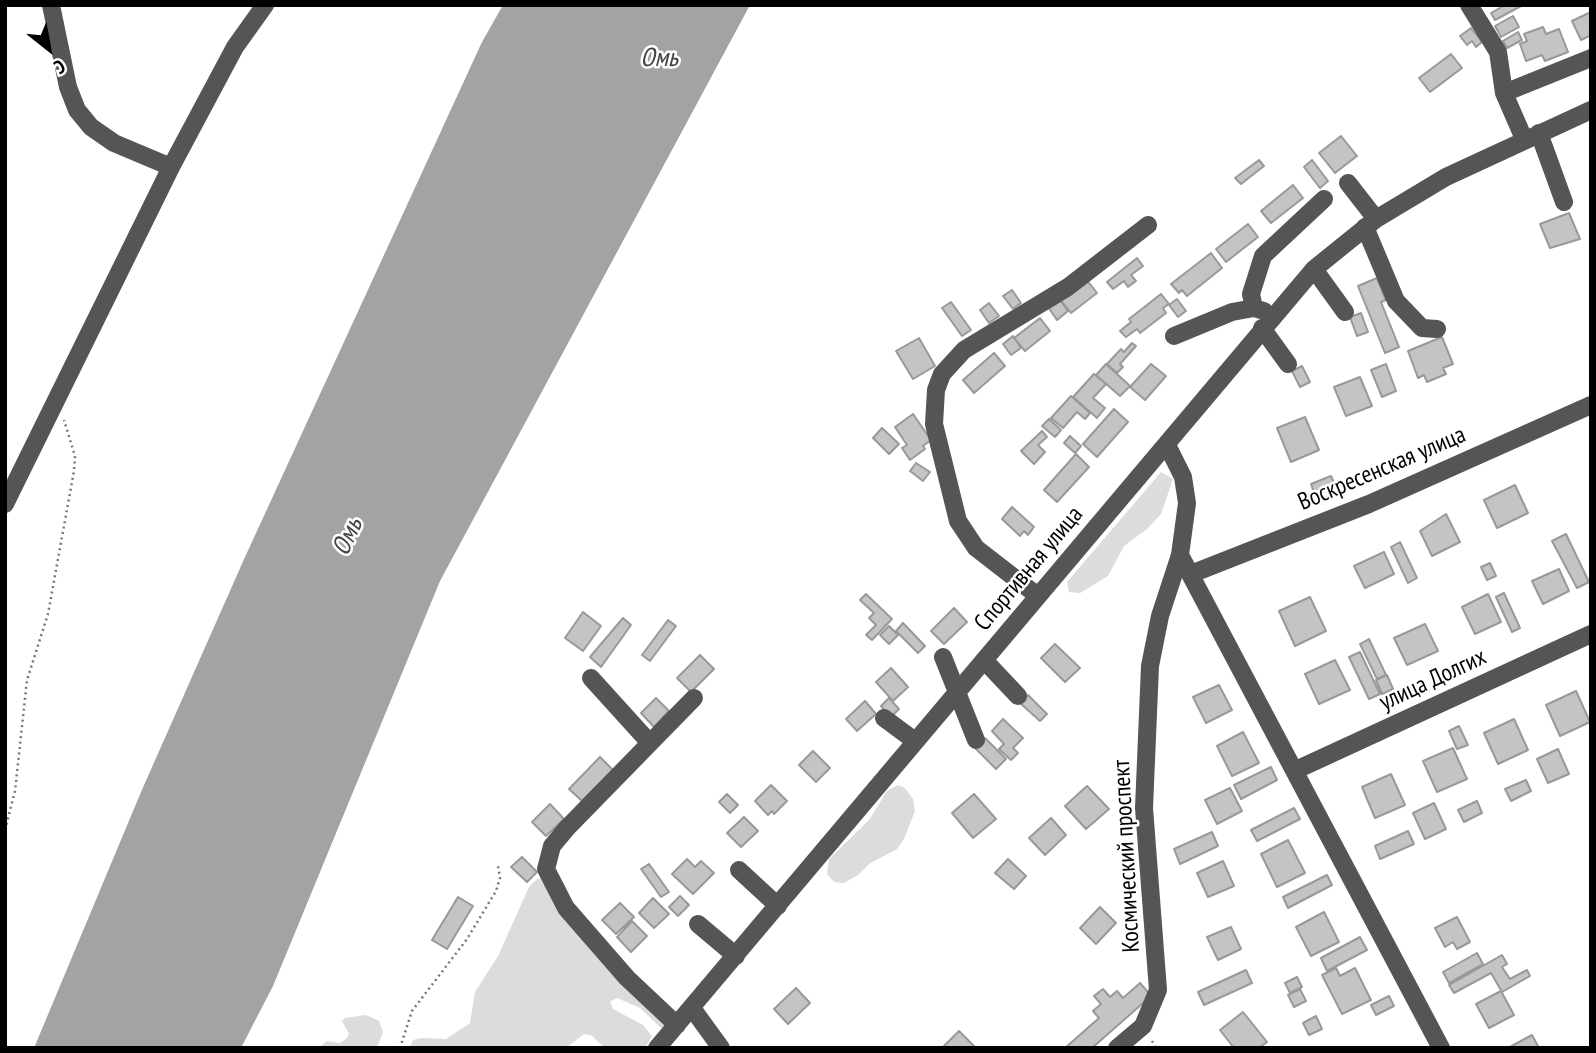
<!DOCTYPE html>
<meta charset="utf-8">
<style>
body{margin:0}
#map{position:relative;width:1596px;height:1053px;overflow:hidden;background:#fff;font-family:"PT Sans Narrow",sans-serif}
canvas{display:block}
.frame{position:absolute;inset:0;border:7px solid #000;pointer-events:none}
.north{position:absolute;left:14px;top:14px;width:70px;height:70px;-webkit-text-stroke:5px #fff;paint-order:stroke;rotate:149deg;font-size:19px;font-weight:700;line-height:28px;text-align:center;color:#000}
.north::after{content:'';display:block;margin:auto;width:24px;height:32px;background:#000;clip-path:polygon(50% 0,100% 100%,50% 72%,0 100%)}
</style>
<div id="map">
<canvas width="1596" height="1053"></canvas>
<div class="frame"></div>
<div class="north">С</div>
</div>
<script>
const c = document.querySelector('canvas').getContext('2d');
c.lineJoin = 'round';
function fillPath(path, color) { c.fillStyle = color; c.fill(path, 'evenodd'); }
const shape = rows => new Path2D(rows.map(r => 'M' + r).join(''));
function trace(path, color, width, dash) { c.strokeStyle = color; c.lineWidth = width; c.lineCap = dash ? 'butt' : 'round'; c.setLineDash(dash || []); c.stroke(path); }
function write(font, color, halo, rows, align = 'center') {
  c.font = font + ' "PT Sans Narrow",sans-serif'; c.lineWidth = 5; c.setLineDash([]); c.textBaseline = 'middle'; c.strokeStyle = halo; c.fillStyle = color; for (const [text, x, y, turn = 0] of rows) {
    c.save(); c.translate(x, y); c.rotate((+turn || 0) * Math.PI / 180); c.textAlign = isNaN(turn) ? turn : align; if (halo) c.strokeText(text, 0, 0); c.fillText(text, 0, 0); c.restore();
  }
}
fillPath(shape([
 [1161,472,1173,479,1161,514,1147,529,1124,546,1108,576,1080,593,1069,592,1067,582],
 [898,785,905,788,913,799,915,811,904,839,897,849,869,864,858,875,844,883,834,882,827,874,829,859,869,820,887,791],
 [537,879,545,879,666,1024,665,1027,661,1028,640,1008,617,998,610,1002,613,1009,643,1025,652,1036,645,1048,605,1048,591,1035,584,1034,566,1048,409,1048,413,1040,421,1038,446,1039,470,1023,475,992,498,956,529,887],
 [366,1015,379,1021,383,1032,377,1048,318,1048,327,1041,340,1043,347,1038,349,1034,342,1021,345,1018]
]), '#dcdcdc');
fillPath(shape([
 [503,5,750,5,440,581,273,986,241,1048,34,1048,141,792,245,557,482,42]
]), '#a3a3a3');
const building = shape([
 [1505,5,1523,5,1495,20,1491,13,1505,5],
 [1591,12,1591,35,1581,40,1572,21,1591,12],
 [1513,16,1519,27,1501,37,1495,26,1513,16],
 [1543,27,1546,34,1559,29,1568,52,1545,61,1542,55,1526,61,1520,44,1527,41,1524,34,1543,27],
 [1471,28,1482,42,1476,47,1472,41,1467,45,1460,36,1471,28],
 [1518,32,1522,40,1507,48,1503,41,1518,32],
 [1451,54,1462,68,1430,92,1419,78,1451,54],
 [1341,136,1357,156,1335,173,1319,153,1341,136],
 [1259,160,1264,166,1241,184,1235,178,1259,160],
 [1312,160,1328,181,1320,188,1304,167,1312,160],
 [1293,185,1303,198,1271,223,1261,211,1293,185],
 [1569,213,1580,239,1550,248,1540,224,1569,213],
 [1248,224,1258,237,1226,262,1216,249,1248,224],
 [1211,253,1222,268,1187,296,1182,290,1179,293,1171,284,1211,253],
 [1137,258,1143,266,1131,275,1136,281,1128,287,1124,281,1113,289,1107,282,1137,258],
 [1377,278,1386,300,1381,302,1399,347,1385,353,1358,286,1377,278],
 [1086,279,1097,293,1071,313,1060,299,1086,279],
 [1012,290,1021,303,1013,309,1003,296,1012,290],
 [1161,294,1169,304,1163,308,1166,313,1140,333,1137,329,1126,337,1120,331,1131,322,1129,319,1161,294],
 [1059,299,1068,311,1057,320,1048,307,1059,299],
 [1177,299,1186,311,1178,317,1169,305,1177,299],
 [951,302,971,330,962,336,942,308,951,302],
 [989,303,999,316,989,323,980,310,989,303],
 [1361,313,1368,332,1357,336,1350,317,1361,313],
 [1040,318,1050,331,1025,351,1014,338,1040,318],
 [1013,336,1021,348,1011,355,1003,344,1013,336],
 [1442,337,1453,364,1443,368,1446,374,1427,382,1424,375,1418,378,1408,351,1442,337],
 [919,338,935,366,913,379,896,351,919,338],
 [1132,343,1136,346,1120,364,1123,367,1117,373,1107,364,1121,349,1124,352,1132,343],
 [994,353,1005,366,974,393,963,380,994,353],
 [1106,364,1130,386,1120,396,1096,375,1106,364],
 [1151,364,1166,376,1145,400,1130,387,1151,364],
 [1386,364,1396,391,1382,397,1371,370,1386,364],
 [1302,366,1310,382,1300,387,1292,371,1302,366],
 [1094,374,1106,384,1093,398,1105,408,1097,418,1073,397,1094,374],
 [1360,377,1372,406,1346,416,1334,387,1360,377],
 [1071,396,1090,413,1085,419,1077,412,1063,428,1051,418,1071,396],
 [1114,409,1128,422,1097,457,1083,444,1114,409],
 [913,414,931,440,923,446,925,449,910,460,902,448,907,445,895,427,913,414],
 [1305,417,1319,450,1291,462,1277,428,1305,417],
 [1049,419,1061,430,1055,437,1042,426,1049,419],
 [882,428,899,444,889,454,873,438,882,428],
 [1042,431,1047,437,1038,445,1045,452,1034,464,1021,451,1042,431],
 [1070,436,1081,446,1075,453,1064,443,1070,436],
 [1076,454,1089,467,1057,502,1044,490,1076,454],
 [916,463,930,472,923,481,910,471,916,463],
 [1331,476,1336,487,1315,495,1311,484,1331,476],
 [1515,485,1528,513,1497,528,1484,500,1515,485],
 [1012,507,1034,527,1028,535,1024,531,1020,536,1002,519,1012,507],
 [1446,514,1460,542,1432,556,1420,531,1446,514],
 [1566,534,1589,582,1577,588,1552,541,1566,534],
 [1400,542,1417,578,1408,583,1391,547,1400,542],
 [1384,552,1394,574,1365,588,1354,566,1384,552],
 [1490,563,1496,576,1487,580,1481,567,1490,563],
 [1559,569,1569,591,1543,604,1532,581,1559,569],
 [1504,593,1520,628,1512,632,1496,597,1504,593],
 [866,594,892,619,872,640,866,635,876,625,869,618,874,613,860,600,866,594],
 [1488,594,1501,622,1475,634,1462,607,1488,594],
 [1310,597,1326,631,1295,646,1279,611,1310,597],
 [954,608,967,622,944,644,931,631,954,608],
 [583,612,601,626,583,651,565,638,583,612],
 [623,618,631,625,601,667,590,657,623,618],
 [668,620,676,626,650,661,642,655,668,620],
 [903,623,925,646,918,653,896,631,903,623],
 [1425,624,1438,651,1407,665,1394,638,1425,624],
 [889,626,898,635,889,644,880,635,889,626],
 [1369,639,1386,675,1377,679,1360,644,1369,639],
 [1055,644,1080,668,1065,682,1041,658,1055,644],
 [1360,652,1380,694,1369,699,1349,657,1360,652],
 [700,655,714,669,691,692,677,678,700,655],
 [1335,660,1350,690,1319,704,1305,674,1335,660],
 [891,668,908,687,893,701,876,682,891,668],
 [1387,675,1393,689,1382,694,1376,680,1387,675],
 [1219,685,1232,710,1206,723,1193,697,1219,685],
 [1576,691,1590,722,1560,736,1546,705,1576,691],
 [1028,695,1047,714,1040,721,1020,703,1028,695],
 [656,698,669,711,654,727,641,713,656,698],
 [889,698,899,709,891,717,881,706,889,698],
 [865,701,876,714,857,731,846,719,865,701],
 [1003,719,1023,738,1013,748,1018,753,1011,760,999,749,1004,744,992,731,1003,719],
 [1514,719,1528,750,1498,764,1484,733,1514,719],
 [1459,726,1468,745,1457,749,1449,731,1459,726],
 [1243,732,1259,763,1232,776,1217,746,1243,732],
 [985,738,1006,759,996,769,975,748,985,738],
 [1453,748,1467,779,1437,792,1423,761,1453,748],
 [1558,749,1569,774,1548,783,1537,759,1558,749],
 [813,751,830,768,816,782,799,765,813,751],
 [600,757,613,770,582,801,569,789,600,757],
 [1271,767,1277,780,1241,799,1234,785,1271,767],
 [1391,774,1405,805,1375,818,1362,787,1391,774],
 [1526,780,1531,791,1511,801,1505,789,1526,780],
 [771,785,787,801,774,814,772,811,768,815,755,801,771,785],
 [1087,786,1109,809,1086,829,1065,806,1087,786],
 [1230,788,1242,811,1217,824,1205,800,1230,788],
 [727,794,738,805,730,813,719,802,727,794],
 [974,794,996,819,973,838,952,813,974,794],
 [1477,801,1482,813,1464,822,1458,810,1477,801],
 [1434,803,1446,829,1425,839,1413,813,1434,803],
 [550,804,564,819,546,836,532,822,550,804],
 [1294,808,1300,819,1257,841,1251,830,1294,808],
 [744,817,758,831,741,847,727,833,744,817],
 [1051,818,1066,835,1045,855,1029,838,1051,818],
 [1408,831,1414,844,1380,859,1375,846,1408,831],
 [1212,832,1218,846,1180,864,1174,849,1212,832],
 [1288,840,1305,873,1277,887,1261,854,1288,840],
 [522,857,537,872,527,882,511,867,522,857],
 [687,859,695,867,701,861,714,873,693,894,672,874,687,859],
 [1008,859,1026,876,1014,889,995,873,1008,859],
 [1223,861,1234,886,1208,897,1197,873,1223,861],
 [649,864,669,892,661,897,641,869,649,864],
 [1327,875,1332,885,1288,908,1283,897,1327,875],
 [680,896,689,905,678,916,669,907,680,896],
 [458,897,473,906,447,949,432,940,458,897],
 [653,898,669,914,654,928,639,913,653,898],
 [620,903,634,917,616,934,602,920,620,903],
 [1100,907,1116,923,1096,944,1080,928,1100,907],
 [1324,912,1339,942,1311,956,1296,927,1324,912],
 [1457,917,1470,942,1457,949,1453,942,1445,947,1435,928,1457,917],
 [632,921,647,936,631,952,617,937,632,921],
 [1231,927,1241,949,1218,960,1207,937,1231,927],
 [1360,937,1367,950,1327,971,1321,958,1360,937],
 [1477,953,1483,964,1449,983,1443,972,1477,953],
 [1502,955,1507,964,1502,967,1510,979,1527,970,1530,976,1502,992,1491,973,1454,993,1449,985,1502,955],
 [1336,968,1340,976,1355,968,1371,1000,1342,1014,1322,975,1336,968],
 [1246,970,1252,983,1204,1005,1198,992,1246,970],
 [1297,977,1302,987,1290,993,1285,983,1297,977],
 [1140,983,1151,996,1092,1048,1065,1048,1099,1018,1093,1011,1101,1004,1094,996,1103,989,1110,997,1117,991,1123,998,1140,983],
 [796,988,810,1003,788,1024,774,1009,796,988],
 [1300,989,1306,1001,1294,1007,1288,995,1300,989],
 [1501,991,1514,1015,1489,1028,1476,1004,1501,991],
 [1389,996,1394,1006,1376,1015,1371,1005,1389,996],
 [1243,1012,1267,1042,1259,1048,1234,1048,1220,1030,1243,1012],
 [1316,1016,1322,1029,1309,1035,1303,1023,1316,1016],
 [959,1031,976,1048,942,1048,959,1031],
 [1532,1035,1539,1048,1508,1048,1532,1035]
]);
fillPath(building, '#c4c4c4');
trace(building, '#999', 2);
trace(shape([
 [5,830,15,791,27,680,48,614,74,471,75,456,64,420],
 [1152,1041,1156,1048],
 [400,1048,412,1011,467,939,496,891,500,878,498,866]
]), '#777', 2.5, [2, 3.5]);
trace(shape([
 [51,5,68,87,77,110,91,127,114,143,171,167],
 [1469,5,1498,52,1504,93,1524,139],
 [1504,93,1591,58],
 [1539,133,1564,202],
 [1348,183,1376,219],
 [1365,227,1396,301,1422,328,1437,329],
 [1314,269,1345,312],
 [1254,308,1251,294,1263,256,1324,199],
 [1262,328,1288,364],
 [1174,336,1232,312,1254,308,1264,311],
 [5,504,171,167,235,47,265,5],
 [1180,555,1441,1048],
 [1191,574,1369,504,1591,405],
 [1038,596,976,548,958,521,934,424,936,390,942,374,964,350,1068,287,1148,225],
 [943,657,976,740],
 [984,660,1018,696],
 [591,678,649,742],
 [884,718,915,741],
 [1296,770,1591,634],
 [739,870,778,906],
 [698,924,736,956],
 [692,1008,721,1048],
 [677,1025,627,978,566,908,546,869,552,846,567,828,694,698],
 [657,1048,1314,269,1376,219,1446,177,1591,110],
 [1117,1048,1143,1026,1158,990,1144,808,1150,666,1160,616,1180,555,1187,503,1183,477,1167,445]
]), '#555', 18);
write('24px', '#000', '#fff', [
 ["Воскресенская улица",1382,469,-23],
 ["Спортивная улица",1029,569,-50],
 ["улица Долгих",1433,680,-25],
 ["Космический проспект",1127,856,-93]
]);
write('italic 26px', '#444', '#fff', [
 ["Омь",659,59],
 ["Омь",348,537,-65]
]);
</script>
